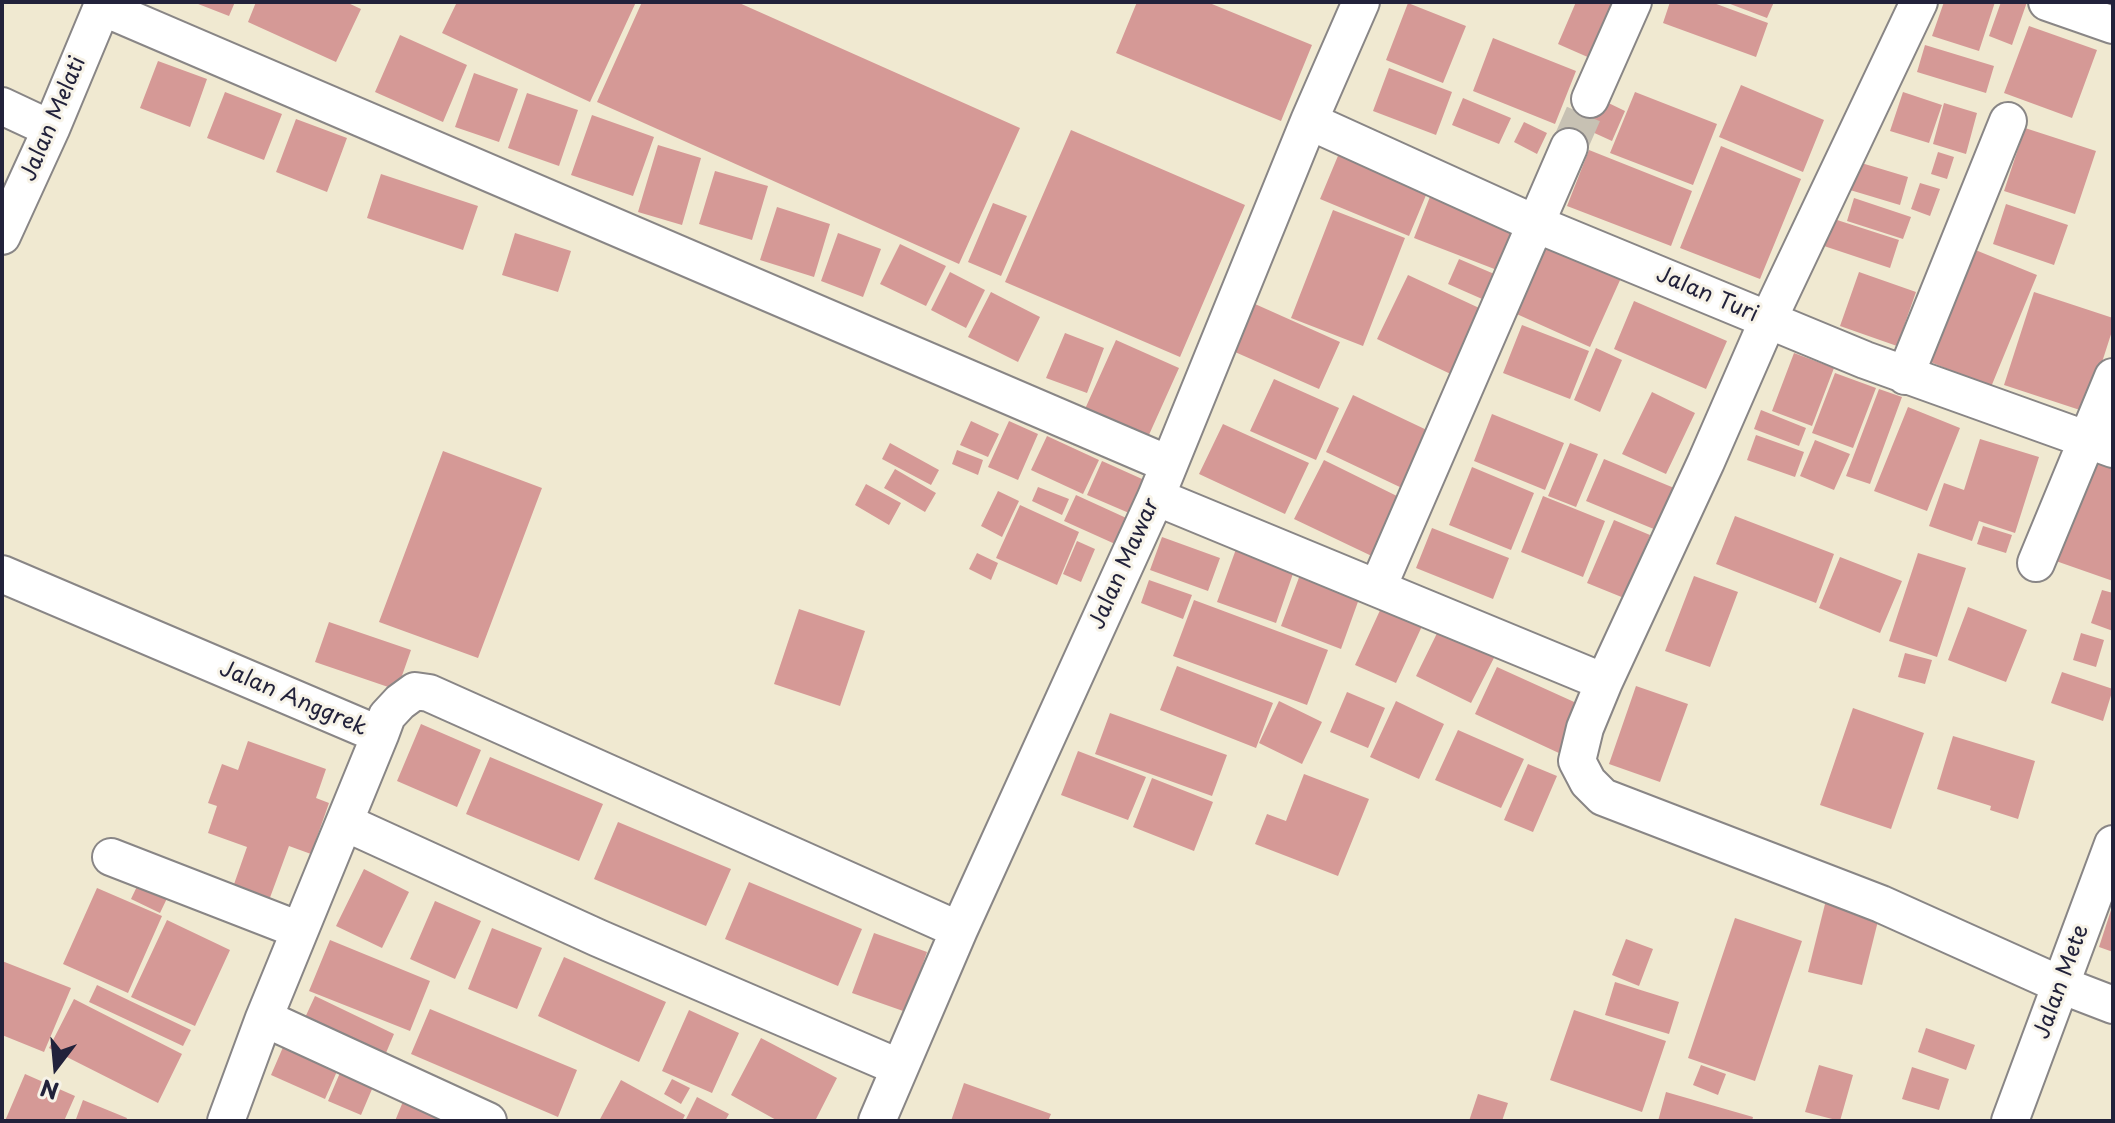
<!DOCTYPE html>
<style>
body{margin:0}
#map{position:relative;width:2115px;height:1123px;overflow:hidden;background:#f0e9d1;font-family:"Playpen Sans",sans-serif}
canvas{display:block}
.frame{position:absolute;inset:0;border:4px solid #22223b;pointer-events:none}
.north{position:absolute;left:16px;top:1027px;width:80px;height:80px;-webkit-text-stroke:6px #f7f3e8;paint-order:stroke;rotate:196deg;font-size:22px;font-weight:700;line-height:32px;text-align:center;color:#22223b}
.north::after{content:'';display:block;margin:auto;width:28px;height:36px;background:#22223b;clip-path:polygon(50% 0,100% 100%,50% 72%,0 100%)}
</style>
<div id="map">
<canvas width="2115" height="1123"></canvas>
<div class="frame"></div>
<div class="north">N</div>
</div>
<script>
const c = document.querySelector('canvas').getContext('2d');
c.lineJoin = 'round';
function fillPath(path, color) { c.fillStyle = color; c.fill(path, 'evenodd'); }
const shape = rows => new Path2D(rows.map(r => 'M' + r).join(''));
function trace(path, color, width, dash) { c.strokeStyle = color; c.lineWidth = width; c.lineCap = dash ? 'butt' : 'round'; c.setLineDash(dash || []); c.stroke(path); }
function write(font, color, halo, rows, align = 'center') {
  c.font = font + ' "Playpen Sans",sans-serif'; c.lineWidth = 6; c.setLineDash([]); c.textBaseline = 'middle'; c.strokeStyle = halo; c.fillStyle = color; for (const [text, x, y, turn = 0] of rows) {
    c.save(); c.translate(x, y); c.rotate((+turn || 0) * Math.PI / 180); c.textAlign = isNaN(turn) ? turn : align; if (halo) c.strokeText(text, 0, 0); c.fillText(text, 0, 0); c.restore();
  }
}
fillPath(shape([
 [193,2,235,2,229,16],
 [256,2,346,2,361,9,336,62,248,22],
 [457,2,636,2,590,102,442,33],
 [642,2,737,2,1020,128,959,264,597,102],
 [1137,2,1207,2,1312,45,1281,121,1116,53],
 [1576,2,1625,2,1599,62,1558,44],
 [1670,2,1711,2,1768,23,1756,57,1663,23],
 [1725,2,1774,2,1767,18],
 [1944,2,1995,2,1979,51,1932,36],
 [2001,2,2027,2,2012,45,1989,36],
 [1408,3,1466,26,1443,83,1386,60],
 [2029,26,2097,50,2072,118,2004,93],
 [400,35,467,65,443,122,375,92],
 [1493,38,1576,71,1555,124,1473,91],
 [1925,45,1994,66,1986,93,1917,72],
 [158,61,207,79,190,127,140,108],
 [1389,68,1452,92,1436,135,1373,111],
 [474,73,518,89,499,142,455,127],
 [1741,85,1824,120,1803,172,1719,137],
 [225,92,282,114,264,160,207,138],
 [1635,92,1717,124,1693,185,1610,153],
 [1903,92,1942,105,1929,143,1890,131],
 [527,93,578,110,559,166,508,148],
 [1594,96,1625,111,1612,141,1579,126],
 [1463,98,1511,118,1499,144,1452,125],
 [1944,103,1977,113,1966,154,1933,144],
 [592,115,654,137,633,196,571,175],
 [296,119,347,138,327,192,276,172],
 [1524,122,1547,133,1537,154,1514,142],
 [2025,128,2096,151,2075,214,2004,191],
 [1071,130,1245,205,1180,357,1005,282],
 [658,145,701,158,682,225,638,212],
 [1721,146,1801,179,1760,279,1680,248],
 [1589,150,1692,191,1671,246,1567,206],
 [1340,151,1429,188,1409,236,1320,199],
 [1938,152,1954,157,1947,179,1931,174],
 [1858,162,1908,177,1900,205,1850,190],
 [715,171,768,186,752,240,699,224],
 [381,174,478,206,463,250,367,218],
 [1920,183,1940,189,1930,216,1911,209],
 [1431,194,1514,227,1497,270,1414,238],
 [1854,198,1911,217,1903,239,1847,221],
 [993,203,1027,216,1001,276,968,262],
 [2006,204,2068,225,2054,265,1993,244],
 [777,207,830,224,814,277,760,260],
 [1333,210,1405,238,1363,346,1291,318],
 [1834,219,1899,240,1890,268,1824,246],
 [515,233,571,251,558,292,502,275],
 [838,233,881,249,863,297,821,281],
 [1541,243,1621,278,1590,347,1510,311],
 [900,244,946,266,926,306,880,284],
 [1968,247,2037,275,1991,387,1921,358],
 [1459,259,1499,276,1489,302,1448,284],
 [950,272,985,290,966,328,931,310],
 [1859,272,1916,292,1897,346,1840,326],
 [1408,275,1490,313,1459,378,1377,339],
 [991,292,1040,317,1018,362,968,337],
 [2034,292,2113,318,2113,328,2086,412,2004,385],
 [1634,301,1727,341,1706,389,1614,349],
 [1255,304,1340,342,1319,389,1235,352],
 [1522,325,1589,351,1570,399,1503,373],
 [1065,333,1104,348,1087,393,1046,378],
 [1116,340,1179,368,1148,437,1085,409],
 [1596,348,1622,360,1600,412,1574,400],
 [1794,353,1834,368,1812,426,1772,411],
 [1835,373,1876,388,1853,448,1812,433],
 [1274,379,1339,408,1316,460,1250,431],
 [1879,389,1902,397,1870,484,1846,476],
 [1652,392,1695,413,1666,474,1622,454],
 [1353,395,1431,432,1404,489,1326,452],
 [1908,407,1960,428,1927,511,1874,491],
 [1761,410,1806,428,1799,446,1754,429],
 [1492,414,1564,443,1545,490,1474,461],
 [971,421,999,434,988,457,960,445],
 [1009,421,1038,434,1018,480,988,467],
 [1223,424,1309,463,1285,514,1199,474],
 [1756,435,1804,452,1795,477,1747,460],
 [1047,436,1099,460,1083,494,1031,470],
 [1980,439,2039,457,2015,533,1979,521,1972,541,1929,526,1944,483,1964,490],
 [1815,440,1850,454,1834,490,1800,476],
 [890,443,939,470,931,485,882,459],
 [1570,443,1598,454,1576,507,1548,496],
 [957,450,983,460,978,475,952,464],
 [443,451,542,488,478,658,379,622],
 [2091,454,2113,462,2113,581,2053,560],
 [1604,459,1679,490,1661,532,1586,501],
 [1324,460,1407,501,1378,559,1294,519],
 [1102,461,1151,483,1136,516,1087,495],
 [1472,467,1534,493,1511,550,1449,525],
 [895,469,936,493,925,512,884,488],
 [866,484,901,503,889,525,855,505],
 [1038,487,1069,499,1062,515,1032,501],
 [998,491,1019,501,1002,537,981,526],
 [1076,495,1135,522,1124,548,1064,521],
 [1543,496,1605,521,1583,577,1521,552],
 [1020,505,1079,532,1057,585,996,558],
 [1735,516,1834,554,1816,603,1716,564],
 [1614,520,1650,535,1624,598,1587,583],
 [1983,526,2012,535,2006,553,1977,544],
 [1432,528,1509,558,1493,599,1416,568],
 [1162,537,1220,558,1208,591,1150,570],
 [1240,538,1298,559,1276,623,1217,602],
 [1077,541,1095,549,1081,582,1063,574],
 [977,553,998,563,991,580,969,569],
 [1918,553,1966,568,1937,657,1889,641],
 [1840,557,1902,581,1880,633,1819,608],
 [1304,564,1364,585,1341,649,1281,626],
 [1694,576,1738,592,1710,667,1665,651],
 [1149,580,1192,595,1183,619,1141,603],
 [2102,590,2113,593,2113,631,2091,623],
 [1387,595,1428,613,1396,683,1355,665],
 [1194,600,1328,650,1307,705,1173,656],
 [1968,607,2027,630,2006,682,1948,660],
 [799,609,865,631,840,706,774,684],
 [329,622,411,650,397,690,315,662],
 [1442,623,1498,650,1471,703,1416,676],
 [2081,633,2104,640,2096,667,2073,660],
 [1905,653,1932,660,1925,684,1898,677],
 [1177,666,1273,703,1256,748,1160,710],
 [1497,667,1583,706,1561,754,1475,714],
 [2062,672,2113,689,2103,721,2051,703],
 [1636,686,1688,704,1660,782,1609,764],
 [1347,692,1385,708,1368,748,1330,732],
 [1279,701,1322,722,1302,764,1259,743],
 [1396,701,1444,724,1419,779,1370,757],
 [1853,708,1924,733,1891,829,1820,805],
 [1110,713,1227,755,1212,796,1095,754],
 [421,724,481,750,457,807,397,781],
 [1458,730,1524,759,1501,808,1435,780],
 [1953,736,2035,761,2018,819,1990,810,1991,806,1937,789],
 [248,741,326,769,316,798,329,803,311,854,289,846,268,903,232,890,247,847,208,833,217,806,208,803,222,764,238,770],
 [1078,751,1146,777,1128,820,1061,795],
 [490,757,603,804,579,861,466,814],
 [1528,764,1557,776,1533,832,1504,820],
 [1304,774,1369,799,1338,876,1255,844,1267,814,1286,821],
 [1152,778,1213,802,1194,851,1133,827],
 [618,822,731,869,706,926,594,879],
 [364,869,409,892,382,948,336,926],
 [142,876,171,890,160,913,131,899],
 [749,882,862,929,838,986,725,939],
 [97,888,162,916,128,993,63,964],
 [1826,900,1880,913,1862,985,1808,972],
 [435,901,481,921,455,979,410,959],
 [2112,907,2113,907,2113,952,2099,947],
 [1735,918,1802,941,1755,1081,1688,1058],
 [167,920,230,950,195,1026,131,997],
 [492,928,542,948,517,1009,468,989],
 [874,933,927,952,906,1012,852,993],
 [1626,939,1653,949,1639,986,1612,975],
 [330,940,430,981,410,1031,309,991],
 [564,957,666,1002,639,1062,538,1016],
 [2,961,71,988,44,1052,2,1035],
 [1615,982,1679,1002,1669,1034,1605,1015],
 [97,985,191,1030,183,1046,89,1002],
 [315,996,394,1034,383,1060,303,1022],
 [74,999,182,1054,158,1103,49,1048],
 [430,1009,577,1070,558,1117,411,1054],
 [689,1010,739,1033,712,1093,662,1071],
 [1574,1010,1666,1041,1642,1112,1550,1080],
 [1926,1028,1975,1045,1966,1070,1918,1052],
 [290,1031,344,1055,325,1099,271,1075],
 [761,1038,837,1078,815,1121,778,1121,731,1095],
 [345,1061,378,1075,361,1115,328,1101],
 [1701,1065,1726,1074,1718,1095,1693,1085],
 [1819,1065,1853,1075,1840,1121,1805,1112],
 [1912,1067,1949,1079,1939,1110,1902,1099],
 [25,1074,75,1096,64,1121,5,1121],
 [672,1079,690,1088,681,1104,664,1094],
 [621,1080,685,1115,682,1121,599,1121],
 [964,1083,1051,1114,1048,1121,951,1121],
 [1666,1092,1753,1117,1752,1121,1658,1121],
 [1478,1094,1508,1103,1502,1121,1469,1121],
 [697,1097,729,1114,725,1121,685,1121],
 [404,1099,457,1121,395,1121],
 [83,1100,127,1118,126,1121,76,1119]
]), '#d59996');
trace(shape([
 [1569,147,1590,99]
]), '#c7c1b3', 36, [36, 18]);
const minor = shape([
 [1919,2,1768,320,1706,462,1604,682,1585,728,1577,761,1588,782,1603,797,1881,904,2061,985,2113,1005],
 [2047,2,2113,25],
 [102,7,1168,464],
 [1590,99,1633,2],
 [2,106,51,129],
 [1309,121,1536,224,1865,360,2113,449],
 [2,236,51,129,104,2],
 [1905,376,2008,121],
 [1156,497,1604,682],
 [2036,563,2113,377],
 [2,574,380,735,264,1018,226,1121],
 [1378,587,1569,147],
 [380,735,387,716,400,702,415,691,429,693,959,930],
 [346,823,598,938,898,1067],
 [111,857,299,930],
 [264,1018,488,1121],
 [877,1121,959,930,1156,497,1309,121,1361,2],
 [2010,1121,2113,844]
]);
trace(minor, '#898686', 40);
trace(minor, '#fff', 36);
write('22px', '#22223b', '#f7f3e8', [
 ["Jalan Melati",54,119,-67],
 ["Jalan Turi",1707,295,23],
 ["Jalan Mawar",1125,564,-66],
 ["Jalan Anggrek",293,699,23],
 ["Jalan Mete",2062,982,-70]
]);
</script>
